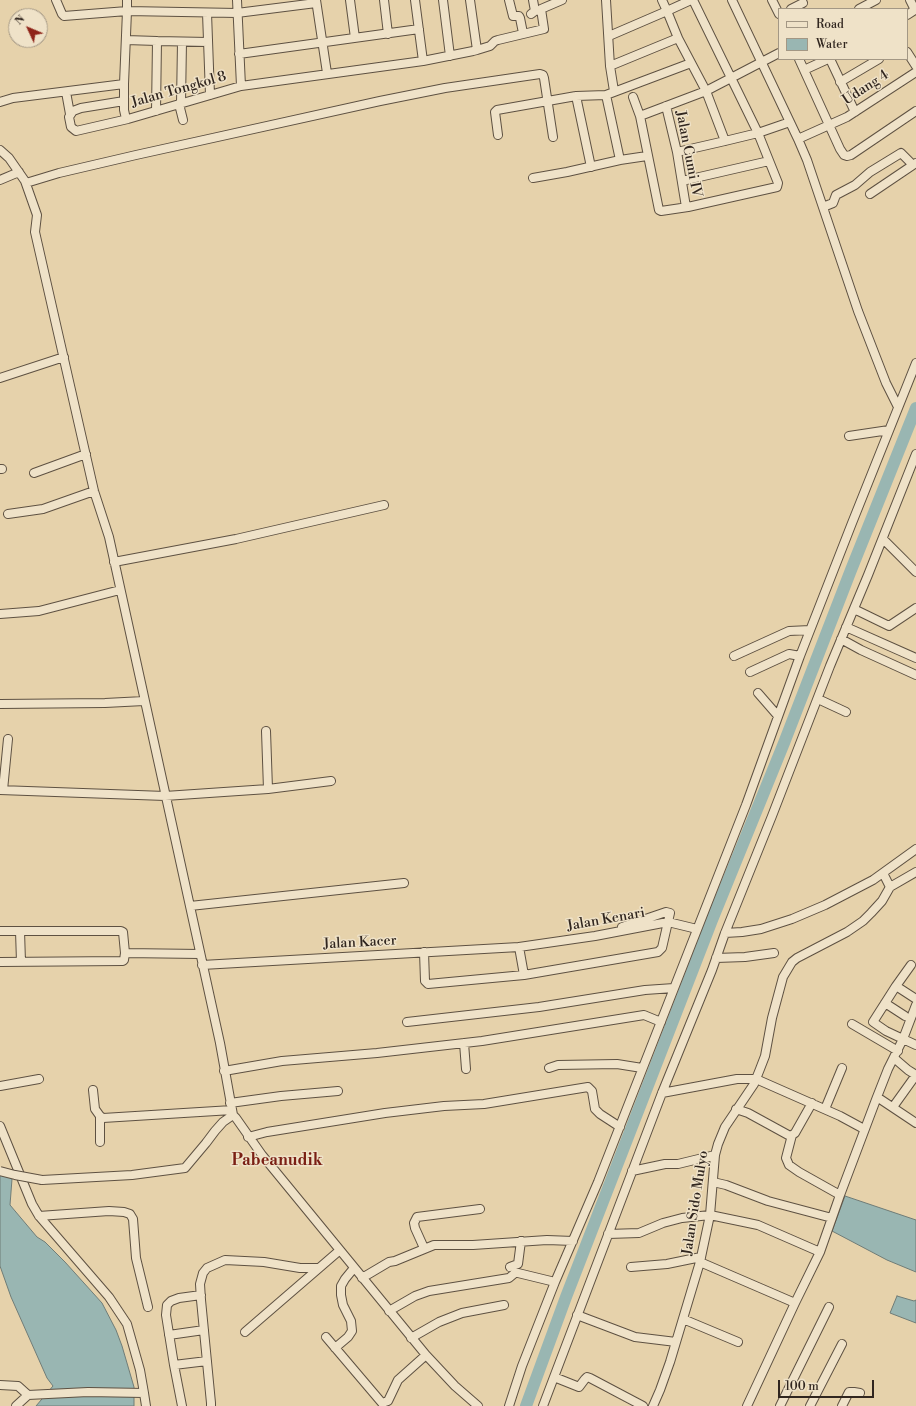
<!DOCTYPE html>
<style>
body{margin:0}
#map{position:relative;width:916px;height:1406px;overflow:hidden;background:#e6d2ab;font-family:"Libre Bodoni",serif}
canvas{display:block}
.legend{position:absolute;left:778px;top:8px;width:130px;height:52px;box-sizing:border-box;background:#efe2c8;border:1px solid #a39784;margin:0;padding:5px 7px;list-style:none;font-size:12px;color:#31261f}
.legend li{display:flex;align-items:center;gap:8px;height:20px}
.legend b{width:20px;border:1px solid #a39784}
.north{position:absolute;left:8px;top:8px;width:40px;height:40px;box-sizing:border-box;background:#efe2c8;border:1px solid #a39784;border-radius:50%;rotate:314deg;font-size:11px;font-weight:700;line-height:16px;text-align:center;color:#31261f}
.north::after{content:'';display:block;margin:auto;width:14px;height:18px;background:#8f2418;clip-path:polygon(50% 0,100% 100%,50% 72%,0 100%)}
.scale{position:absolute;left:778px;top:1380px;width:96px;height:18px;box-sizing:border-box;border:2px solid #31261f;border-top:0;padding-left:5px;font-size:12px;line-height:14px;white-space:nowrap;color:#31261f;-webkit-text-stroke:3px #efe2c8;paint-order:stroke}
</style>
<div id="map">
<canvas width="916" height="1406"></canvas>
<ul class="legend">
<li><b style="height:5px;background:#efe2c8"></b>Road</li>
<li><b style="height:11px;background:#99b6b2"></b>Water</li>
</ul>
<div class="north">N</div>
<div class="scale">100 m</div>
</div>
<script>
const c = document.querySelector('canvas').getContext('2d');
c.lineJoin = 'round';
function fillPath(path, color) { c.fillStyle = color; c.fill(path, 'evenodd'); }
const shape = rows => new Path2D(rows.map(r => 'M' + r).join(''));
function trace(path, color, width, dash) { c.strokeStyle = color; c.lineWidth = width; c.lineCap = dash ? 'butt' : 'round'; c.setLineDash(dash || []); c.stroke(path); }
function write(font, color, halo, rows, align = 'center') {
  c.font = font + ' "Libre Bodoni",serif'; c.lineWidth = 3; c.setLineDash([]); c.textBaseline = 'middle'; c.strokeStyle = halo; c.fillStyle = color; for (const [text, x, y, turn = 0] of rows) {
    c.save(); c.translate(x, y); c.rotate((+turn || 0) * Math.PI / 180); c.textAlign = isNaN(turn) ? turn : align; if (halo) c.strokeText(text, 0, 0); c.fillText(text, 0, 0); c.restore();
  }
}
const water = shape([
 [0,1170,12,1179,10,1205,37,1237,45,1242,65,1262,102,1303,116,1330,122,1346,134,1387,134,1406,36,1406,53,1386,47,1378,11,1297,0,1266,0,1170],
 [845,1196,916,1220,916,1272,887,1260,832,1231,845,1196],
 [897,1296,914,1301,916,1300,916,1323,890,1313,897,1296]
]);
fillPath(water, '#99b6b2');
trace(water, '#6f7c77', 1);
trace(shape([
 [526,1406,566,1297,712,920,784,743,851,570,916,408]
]), '#99b6b2', 12);
const minor = shape([
 [56,0,62,14,64,16,127,11,124,84,124,110,126,119],
 [127,0,127,11,237,13,316,3],
 [237,0,241,86],
 [316,0,327,73],
 [350,0,355,38],
 [384,0,388,34],
 [415,0,423,61],
 [443,0,450,56],
 [509,0,513,16,519,16,520,18,523,33],
 [533,0,535,11],
 [606,0,610,66],
 [732,0,798,139,807,160,858,311,886,383,898,407],
 [772,0,779,14],
 [791,9,803,3],
 [859,9,876,0],
 [207,13,210,95],
 [531,14,535,11,541,10],
 [907,15,915,10,910,0],
 [609,36,667,11,662,0],
 [678,38,667,11,691,0],
 [126,40,157,41],
 [477,50,490,46,495,41,498,40,544,29,541,9,562,0],
 [907,52,916,66],
 [779,53,706,91,640,116,659,210,661,211,688,207,777,187,778,183,758,133,790,122],
 [239,54,419,29],
 [799,59,840,149,844,155,847,156,851,155,916,111],
 [830,59,855,112],
 [804,70,828,59],
 [840,82,879,59],
 [614,91,610,66,678,38,706,91,725,141],
 [66,92,70,114],
 [606,95,620,160],
 [576,96,591,167],
 [633,97,640,116],
 [124,101,81,108,73,111,69,117,71,127,76,131,128,119,241,86,423,61,473,51,477,50,470,0],
 [0,102,13,98,124,84],
 [181,103,182,42],
 [179,104,183,120],
 [666,106,677,152,686,207],
 [156,111,157,41,208,42],
 [498,135,495,112,497,110,576,96,606,95,691,63],
 [798,139,847,117,916,72],
 [0,150,9,158,25,181,37,215,35,232,94,491,109,537,220,1043,233,1115,236,1118,262,1155,426,1355,455,1386,478,1406],
 [677,152,725,141,758,133,693,0],
 [533,178,567,172,620,160,647,156],
 [0,180,19,172],
 [682,181,769,161],
 [26,183,59,173,136,155,380,101,445,88,540,74,543,75,544,78,553,137],
 [870,194,916,163],
 [823,207,833,203,836,195,855,185,870,172,901,153,913,165],
 [0,378,64,357],
 [849,436,889,430],
 [0,469,2,469],
 [34,473,86,454],
 [8,514,43,509,94,491],
 [883,539,916,572],
 [114,562,236,539,384,505],
 [854,609,889,626,916,608],
 [0,614,39,611,120,590],
 [846,627,916,658],
 [841,639,861,650,916,675],
 [734,656,789,631,810,630],
 [750,672,789,654,800,656],
 [758,693,778,716],
 [818,699,846,712],
 [0,704,105,703,144,701],
 [266,731,268,789],
 [0,790,165,796,268,789,331,781],
 [3,790,8,739],
 [890,887,916,872],
 [190,906,404,883],
 [0,931,121,931,123,932,125,953,124,960,123,961,0,962],
 [20,931,21,962],
 [725,933,742,932,761,929,792,919,825,905,873,880,916,849],
 [519,947,524,975],
 [424,952,425,981,428,984,524,975,658,952,662,948,670,913,666,912,622,927],
 [125,953,200,954],
 [716,958,745,957,774,953],
 [202,965,519,947,595,936,668,922,697,929],
 [911,965,896,986,873,1022,886,1031,903,1039,916,1005],
 [896,986,916,999],
 [885,1003,905,1016],
 [407,1022,539,1007,645,990,674,988],
 [852,1024,898,1051],
 [464,1043,466,1069],
 [894,1058,908,1070,916,1075],
 [549,1068,558,1065,617,1064,642,1068],
 [224,1071,282,1061,377,1053,482,1041,644,1015,661,1022],
 [0,1086,39,1079],
 [93,1090,95,1109,100,1116,103,1118,232,1110],
 [662,1093,737,1079,756,1079,840,1116,864,1129],
 [877,1097,888,1069,903,1039,916,1045],
 [230,1103,281,1096,338,1091],
 [893,1107,916,1075],
 [736,1109,748,1113,790,1136,792,1135,795,1133,812,1103],
 [825,1109,842,1068],
 [100,1116,100,1142],
 [0,1126,32,1204,39,1216,109,1297,127,1324,140,1370,144,1393],
 [792,1135,786,1158,789,1165,799,1172,840,1195],
 [248,1137,267,1132,385,1113,444,1106,484,1104,588,1087,592,1091,595,1109,600,1114,620,1127],
 [632,1171,665,1164,678,1164,715,1155],
 [42,1180,132,1175,185,1168,206,1143,215,1131,223,1122,233,1115],
 [713,1182,726,1185,768,1201,832,1218],
 [39,1216,109,1211,124,1212,130,1214,133,1219,136,1258,148,1307],
 [608,1234,639,1233,663,1223,682,1218,710,1215,758,1225,820,1252],
 [424,1248,415,1228,414,1223,417,1217,480,1209],
 [700,1262,795,1303],
 [510,1267,518,1264,521,1241],
 [631,1267,667,1264,701,1257],
 [362,1278,389,1262,395,1261,434,1245,473,1245,547,1240,573,1241],
 [389,1311,415,1296,429,1291,509,1278,515,1273,518,1273,555,1282],
 [577,1315,635,1337,676,1342],
 [683,1319,738,1342],
 [245,1332,340,1250],
 [169,1335,204,1330],
 [326,1337,382,1403,388,1401,398,1380,426,1355],
 [411,1338,439,1322,462,1313,504,1305],
 [335,1348,348,1337,352,1331,351,1321,343,1305,341,1295,341,1286,345,1279,354,1268],
 [174,1365,207,1361],
 [554,1377,579,1387,585,1379,587,1377,590,1378,643,1406],
 [0,1385,18,1386,28,1395],
 [16,1406,28,1395,88,1392,144,1393,146,1406],
 [182,1406,174,1365,166,1315,167,1305,171,1301,179,1298,201,1295],
 [211,1406,211,1403,201,1300,200,1284,203,1273,207,1268,225,1260,264,1262,300,1268,318,1268],
 [509,1406,522,1366,555,1282,598,1182,746,805,800,656,852,523,916,363],
 [543,1406,662,1093,712,970,725,933,772,816,830,666,868,575,916,454],
 [653,1406,660,1390,670,1362,700,1262,710,1215,715,1155,718,1144,725,1127,754,1084,760,1069,765,1056,772,1018,783,977,792,962,797,958,847,932,863,921,871,913,882,901,890,887,883,873],
 [747,1406,795,1303,820,1252,840,1195,877,1097,916,1123],
 [780,1406,829,1307],
 [810,1406,842,1344],
 [842,1406,849,1392,854,1392,860,1393]
]);
trace(minor, '#5e5142', 10);
trace(minor, '#efe2c8', 8);
const minorBridge = shape([
 [0,1171,15,1175,42,1180]
]);
trace(minorBridge, '#5e5142', 10, []);
trace(minorBridge, '#efe2c8', 8);
write('14px', '#31261f', '#efe2c8', [
 ["Udang 4",866,88,-33],
 ["Jalan Tongkol 8",179,90,-16],
 ["Jalan Cumi IV",688,154,79],
 ["Jalan Kenari",606,920,-10],
 ["Jalan Kacer",360,943,-3],
 ["Jalan Sido Mulyo",696,1203,-81]
]);
write('bold 16px', '#7a1f14', '#efe2c8', [
 ["Pabeanudik",277,1161]
]);
</script>
